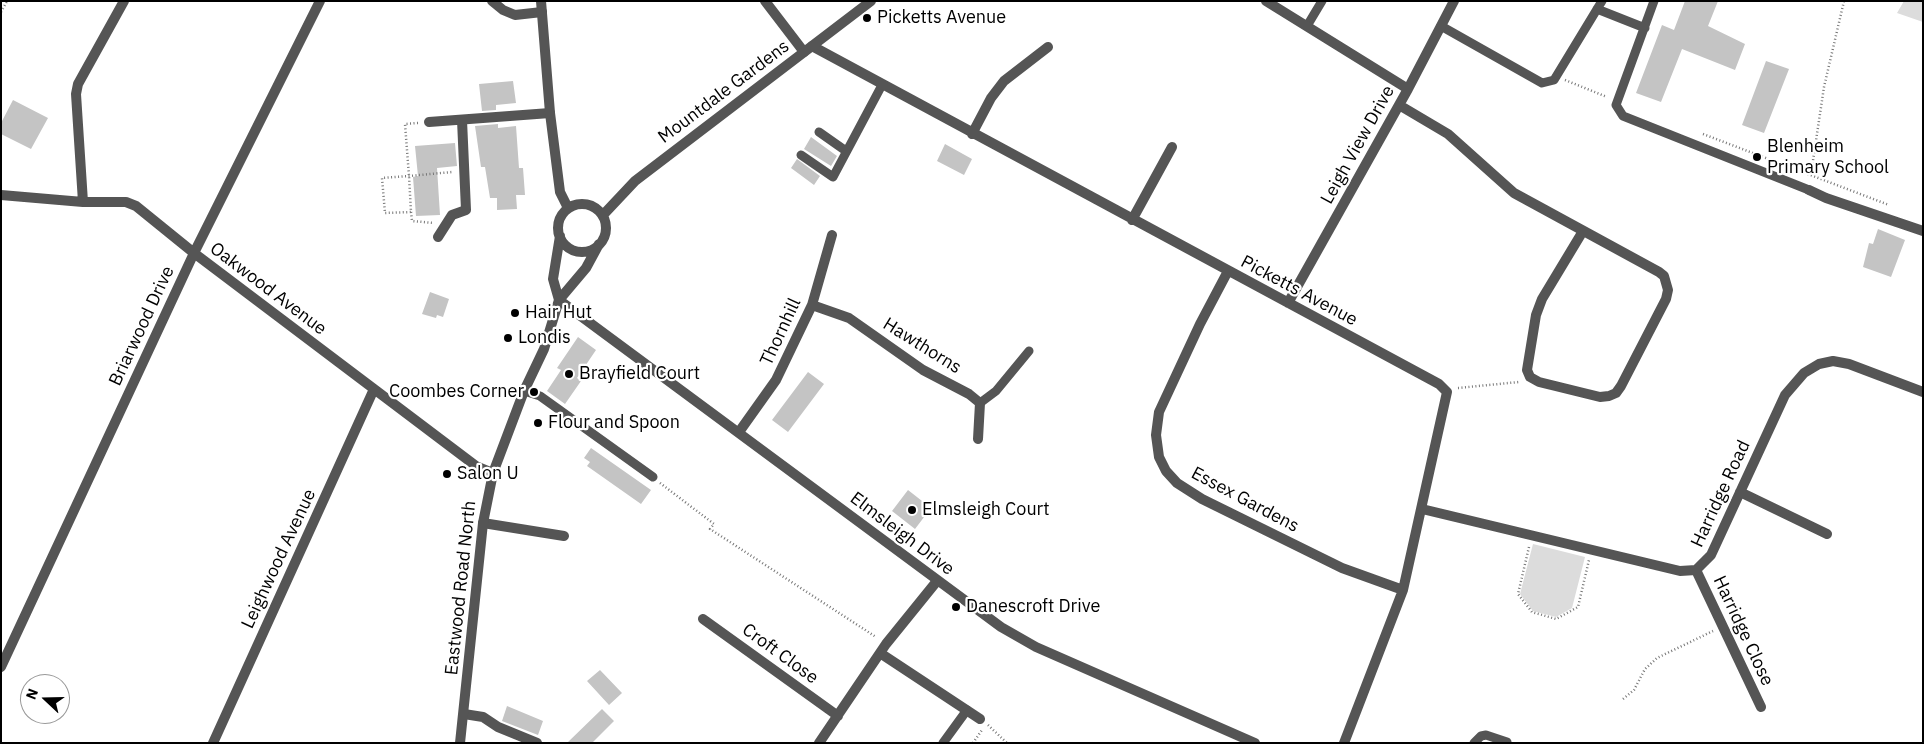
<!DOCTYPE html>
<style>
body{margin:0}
#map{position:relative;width:1924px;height:744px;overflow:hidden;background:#fff;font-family:"IBM Plex Sans",sans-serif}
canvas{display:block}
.frame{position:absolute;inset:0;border:2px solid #000;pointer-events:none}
.north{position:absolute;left:20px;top:674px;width:50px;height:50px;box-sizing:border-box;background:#fff;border:1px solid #999;border-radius:50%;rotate:291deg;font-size:14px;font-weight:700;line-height:20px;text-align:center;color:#000}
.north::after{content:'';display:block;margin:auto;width:18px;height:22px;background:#000;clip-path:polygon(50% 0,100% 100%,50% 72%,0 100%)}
</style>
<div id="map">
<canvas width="1924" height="744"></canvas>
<div class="frame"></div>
<div class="north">N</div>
</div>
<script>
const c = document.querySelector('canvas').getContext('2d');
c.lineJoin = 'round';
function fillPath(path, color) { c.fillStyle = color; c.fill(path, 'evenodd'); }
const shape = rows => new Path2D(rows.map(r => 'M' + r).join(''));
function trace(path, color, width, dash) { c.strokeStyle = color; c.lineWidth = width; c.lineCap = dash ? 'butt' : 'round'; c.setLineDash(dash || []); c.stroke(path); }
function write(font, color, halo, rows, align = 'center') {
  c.font = font + ' "IBM Plex Sans",sans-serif'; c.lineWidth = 4.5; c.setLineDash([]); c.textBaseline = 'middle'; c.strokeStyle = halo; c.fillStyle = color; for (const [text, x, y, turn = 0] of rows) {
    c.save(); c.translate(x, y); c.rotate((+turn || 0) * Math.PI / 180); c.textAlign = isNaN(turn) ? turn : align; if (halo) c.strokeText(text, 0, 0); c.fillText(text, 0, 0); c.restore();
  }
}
fillPath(shape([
 [1904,1,1923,1,1923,22,1897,13],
 [1533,544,1585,557,1572,608,1556,617,1533,611,1520,594]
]), '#dcdcdc');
fillPath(shape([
 [1685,1,1718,1,1708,26,1745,44,1735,70,1682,49,1661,102,1636,93,1662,25,1674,30],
 [1766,61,1789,69,1764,133,1742,125],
 [513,81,516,103,496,105,496,110,482,111,479,84],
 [13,100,48,118,31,149,1,134,1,123],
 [498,124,498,128,516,126,519,168,523,168,525,195,516,195,517,209,497,210,497,198,490,198,485,167,481,167,475,126],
 [811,137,837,156,831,166,804,149],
 [455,143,457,166,437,168,440,215,416,216,413,177,418,176,415,146],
 [945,144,972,159,964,175,937,161],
 [797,159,820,176,814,185,791,168],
 [1878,229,1905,240,1891,277,1863,267,1869,243,1873,244],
 [430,292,449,299,443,317,437,315,436,318,422,314],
 [578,337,596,350,577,378,581,381,565,404,547,391,561,370,557,368],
 [808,372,824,384,788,432,772,420],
 [591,448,651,490,641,504,587,466,590,462,584,458],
 [908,490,931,508,915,529,892,511],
 [600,670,622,693,609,705,587,681],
 [507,706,543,721,538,735,502,721],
 [602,709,614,721,592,743,567,743]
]), '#c4c4c4');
trace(shape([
 [1,12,7,1],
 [1565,80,1607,97],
 [418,123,405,124,409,176,411,212,385,213,382,178,409,176,452,172],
 [1703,134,1889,205],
 [1811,174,1824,87,1844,1],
 [411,212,412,221,434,223],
 [1458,388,1519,382],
 [660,483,714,524,710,529,876,637],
 [1529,547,1518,594,1532,612,1556,619,1578,607,1589,560],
 [1623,699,1634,690,1645,669,1657,658,1713,631],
 [988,725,1007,743],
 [973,743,982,730]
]), '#777', 2.5, [1, 2.5]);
trace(shape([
 [1654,1,1616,105,1623,116,1809,190],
 [1597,9,1645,28],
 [1307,26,1322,1],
 [1441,26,1542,83,1554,80,1602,1],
 [819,132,846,151],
 [801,155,833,177,882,85],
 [524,391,540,396,653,477],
 [980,403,996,391,1029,351],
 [943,743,967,710],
 [1474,743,1481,736,1486,735,1507,742]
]), '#555', 9);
trace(shape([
 [492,1,503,10,515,15,542,12],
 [765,1,804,52],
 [1266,1,1408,89],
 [812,46,1439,384,1447,392,1403,590,1344,743],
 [1399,105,1448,134,1514,193,1659,272,1664,276,1668,290,1666,299,1621,386,1616,393,1609,396,1600,397,1539,382,1530,377,1527,370,1536,315,1542,299,1583,231],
 [429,122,550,113],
 [972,134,991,98,1004,81,1048,47],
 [1809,190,1826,198,1923,231],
 [1,195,83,202,126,202,136,206,194,253,476,466,493,473],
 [83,202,76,94,78,84,124,1],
 [1132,220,1172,147],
 [438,237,452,215,466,210,462,120],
 [1228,271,1200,324,1159,412,1156,435,1159,457,1166,471,1177,483,1202,499,1342,568,1403,590],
 [1288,303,1408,89,1454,1],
 [812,305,849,318,923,370,969,394,980,403,978,439],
 [739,432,776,380,812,305,832,235],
 [1740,492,1827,534],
 [1422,509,1680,571,1696,570,1711,555,1785,395,1804,373,1819,364,1833,361,1849,364,1923,392],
 [483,523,564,536],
 [1696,570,1761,707],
 [703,619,838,716],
 [880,653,980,719],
 [1,667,194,253,320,1],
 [464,714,483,717,498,727,537,743],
 [213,743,374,389],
 [819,743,886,644,937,581]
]), '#555', 10);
trace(shape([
 [541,1,550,113,560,192,568,208],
 '558 228a24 24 0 1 1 48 0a24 24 0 1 1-48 0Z',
 [603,215,635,181,871,1],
 [559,300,1001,627,1036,647,1255,743],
 [559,300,553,279,560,236],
 [460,743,483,523,493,473,524,391,544,349,559,300,586,268,599,244]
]), '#555', 10);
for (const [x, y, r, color] of [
 [867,18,5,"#000"],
 [1757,157,5,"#000"],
 [515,313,5,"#000"],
 [508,338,5,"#000"],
 [569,374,5,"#000"],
 [534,392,5,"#000"],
 [538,423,5,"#000"],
 [447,474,5,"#000"],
 [912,510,5,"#000"],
 [956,607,5,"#000"]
]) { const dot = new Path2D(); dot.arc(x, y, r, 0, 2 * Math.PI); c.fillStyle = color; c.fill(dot); trace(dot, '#fff', 2); }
write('18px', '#000', '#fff', [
 ["Picketts Avenue",877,18],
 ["Blenheim",1767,147],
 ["Primary School",1767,168],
 ["Hair Hut",525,313],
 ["Londis",518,338],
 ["Brayfield Court",579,374],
 ["Coombes Corner",524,392,"right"],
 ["Flour and Spoon",548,423],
 ["Salon U",457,474],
 ["Elmsleigh Court",922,510],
 ["Danescroft Drive",966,607]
], 'left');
write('18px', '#000', '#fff', [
 ["Mountdale Gardens",724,92,-37],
 ["Leigh View Drive",1358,145,-61],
 ["Oakwood Avenue",268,289,37],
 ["Picketts Avenue",1299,291,28],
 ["Briarwood Drive",142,326,-65],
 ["Thornhill",781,332,-65],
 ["Hawthorns",922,346,32],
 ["Harridge Road",1721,494,-65],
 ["Essex Gardens",1245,500,28],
 ["Elmsleigh Drive",902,534,37],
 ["Leighwood Avenue",279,559,-65],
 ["Eastwood Road North",461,588,-84],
 ["Harridge Close",1743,631,65],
 ["Croft Close",780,654,36]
]);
</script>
